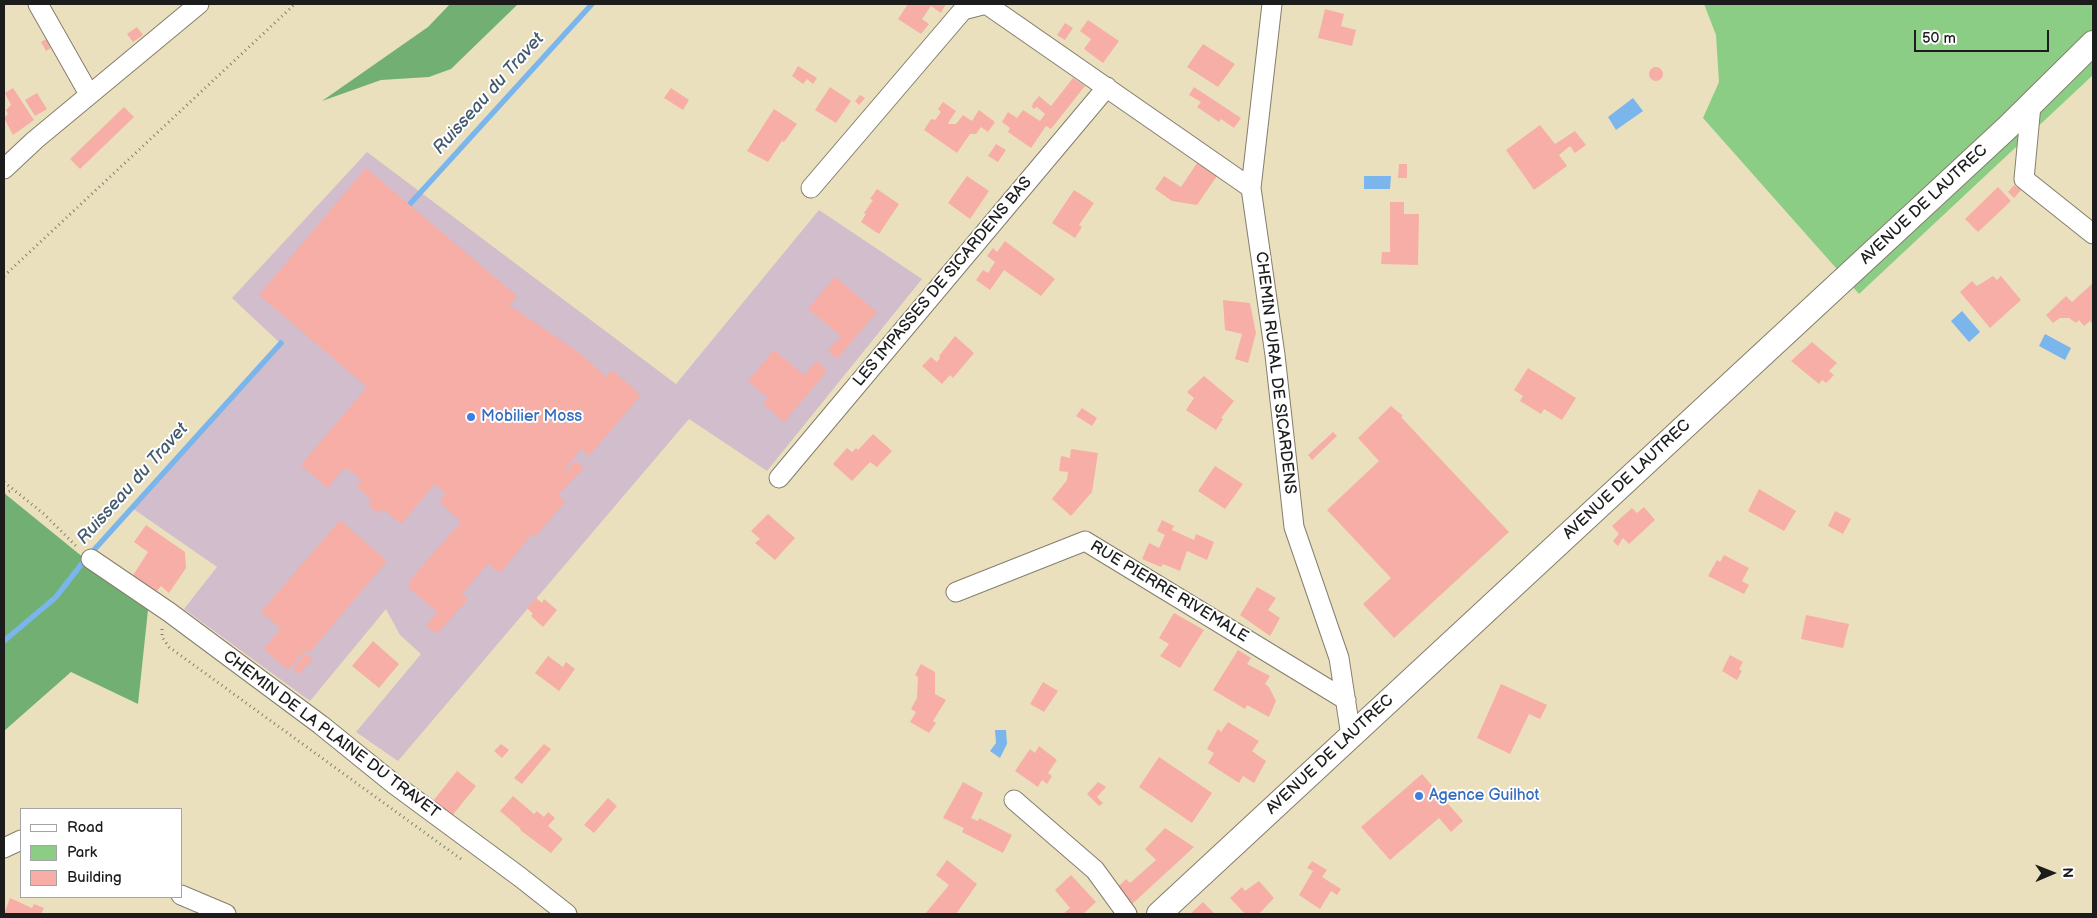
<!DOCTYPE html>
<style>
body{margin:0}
#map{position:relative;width:2097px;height:918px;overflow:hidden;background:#ebe0be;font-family:"Balsamiq Sans",sans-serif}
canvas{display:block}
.frame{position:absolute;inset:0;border:5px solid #1c1c1c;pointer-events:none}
.legend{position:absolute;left:20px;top:808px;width:162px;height:90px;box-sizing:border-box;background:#fff;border:1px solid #a4a4a4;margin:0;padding:6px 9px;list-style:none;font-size:15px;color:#1c1c1c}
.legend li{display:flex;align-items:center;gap:10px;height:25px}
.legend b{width:25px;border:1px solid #a4a4a4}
.north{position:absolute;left:2027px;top:848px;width:50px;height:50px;-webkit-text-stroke:4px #fff;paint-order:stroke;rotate:89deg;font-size:14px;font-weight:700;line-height:20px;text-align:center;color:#1c1c1c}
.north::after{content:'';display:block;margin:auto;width:18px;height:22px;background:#1c1c1c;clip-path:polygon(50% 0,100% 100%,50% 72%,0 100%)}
.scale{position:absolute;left:1914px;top:30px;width:135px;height:22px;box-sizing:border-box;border:2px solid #1c1c1c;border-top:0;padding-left:6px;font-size:15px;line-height:18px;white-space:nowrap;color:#1c1c1c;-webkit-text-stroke:4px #fff;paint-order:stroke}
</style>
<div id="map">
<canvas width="2097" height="918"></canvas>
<div class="frame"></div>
<ul class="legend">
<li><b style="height:6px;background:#fff"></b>Road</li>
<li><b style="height:14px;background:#8ccd85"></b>Park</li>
<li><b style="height:14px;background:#f7aea6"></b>Building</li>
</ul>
<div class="north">N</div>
<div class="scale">50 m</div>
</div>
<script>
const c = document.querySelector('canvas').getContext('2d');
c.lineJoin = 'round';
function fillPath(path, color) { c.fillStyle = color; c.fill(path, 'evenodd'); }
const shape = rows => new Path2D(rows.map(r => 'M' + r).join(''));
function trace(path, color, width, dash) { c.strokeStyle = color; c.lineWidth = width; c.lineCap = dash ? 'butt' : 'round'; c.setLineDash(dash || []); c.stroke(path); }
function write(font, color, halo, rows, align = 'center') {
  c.font = font + ' "Balsamiq Sans",sans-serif'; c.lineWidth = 4; c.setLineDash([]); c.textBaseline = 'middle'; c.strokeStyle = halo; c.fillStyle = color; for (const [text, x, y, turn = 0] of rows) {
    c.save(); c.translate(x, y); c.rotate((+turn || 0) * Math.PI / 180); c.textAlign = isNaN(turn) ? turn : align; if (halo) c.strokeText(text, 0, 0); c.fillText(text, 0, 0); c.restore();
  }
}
fillPath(shape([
 [367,152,676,384,819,210,922,279,767,471,689,419,398,761,356,732,421,654,400,635,386,609,310,701,184,609,217,567,132,508,281,344,232,298]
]), '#d1bdcb');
fillPath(shape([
 [1704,4,2093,4,2093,75,1859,294,1703,118,1719,82,1716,35]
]), '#8ccd85');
fillPath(shape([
 [450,4,518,4,451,69,429,77,381,80,322,101,428,27],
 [4,493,148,610,138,704,71,672,4,731]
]), '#71b072');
fillPath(shape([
 [1633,98,1643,111,1616,130,1608,117],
 [1364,176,1391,176,1390,189,1364,189],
 [1962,311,1980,332,1969,342,1951,321],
 [2045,334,2071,348,2065,360,2039,346],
 [995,730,1006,730,1007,744,1000,758,990,751,996,743]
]), '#7ab5ec');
trace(shape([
 [409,205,592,4],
 [4,641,56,597,84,561,281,343]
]), '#7ab5ec', 5.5);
fillPath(shape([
 [908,4,946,4,941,13,931,6,922,19,929,24,921,34,898,19],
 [1325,9,1344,14,1341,26,1356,30,1352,46,1318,38],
 [1088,20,1119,41,1103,63,1084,49,1091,39,1080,31],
 [1065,23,1073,28,1065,40,1057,35],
 [137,27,143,35,133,42,127,34],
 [46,39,51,48,46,51,41,42],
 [1203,44,1235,64,1218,87,1187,67],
 [798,66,817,78,813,84,807,79,803,84,792,76],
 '1649 74a7 7 0 1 1 14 0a7 7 0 1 1-14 0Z',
 [1073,78,1085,86,1051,129,1046,126,1031,148,1008,132,1010,128,1002,122,1008,112,1017,118,1023,110,1040,121,1045,114,1037,107,1034,109,1032,107,1033,103,1039,96,1051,106],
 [830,87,851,101,836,123,815,110],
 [1194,87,1241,118,1234,128,1221,119,1219,122,1197,107,1201,102,1189,95],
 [13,88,34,120,13,135,4,118,8,114,6,110,11,105,5,93],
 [671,88,689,100,683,110,664,98],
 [37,93,47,109,35,116,25,100],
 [860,95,865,98,859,105,855,101],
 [943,102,956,111,948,123,949,124,956,124,963,115,972,121,979,110,995,122,988,132,981,127,976,134,970,134,957,153,924,130,931,119,935,120,941,112,938,109],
 [124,107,134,117,80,169,70,159],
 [774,109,797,124,784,142,782,141,768,162,747,151],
 [1540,125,1555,144,1575,131,1586,145,1575,153,1570,146,1559,155,1567,166,1534,190,1506,150],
 [996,144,1006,150,998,162,988,156],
 [1197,163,1217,176,1197,205,1172,201,1155,189,1164,176,1181,187],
 [1399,164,1407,164,1407,178,1398,178],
 [366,168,517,296,509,305,581,354,606,377,612,370,641,395,589,456,581,449,564,470,566,472,575,461,584,468,558,495,565,502,535,537,532,534,500,573,488,563,462,594,468,599,437,634,426,626,437,612,409,588,409,581,461,522,439,501,446,494,435,484,401,524,383,509,379,514,368,505,372,500,356,486,362,480,348,469,343,469,328,488,301,465,367,387,259,295],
 [967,176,989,191,970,219,948,203],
 [2014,185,2021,190,2014,198,2008,192],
 [1998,187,2011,201,1978,232,1965,219],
 [877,189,899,204,879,234,861,222,866,214,864,213,873,200,870,199],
 [1074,190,1094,203,1079,225,1082,227,1075,238,1052,223],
 [1390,202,1404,202,1404,214,1419,214,1418,265,1381,264,1382,252,1390,252],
 [1005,241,1055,279,1041,296,1004,270,990,290,976,280,983,270,988,273,995,262,987,256,993,248,997,252],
 [1993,276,1997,280,2001,276,2021,300,1990,328,1960,292,1972,281,1977,286],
 [835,277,877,312,837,359,828,351,841,336,808,309],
 [2093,283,2093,325,2090,321,2084,326,2079,320,2076,323,2069,318,2060,318,2053,323,2046,315,2066,296,2072,302],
 [1223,300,1250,303,1256,333,1248,363,1235,359,1242,334,1225,330],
 [955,336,974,353,953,378,950,375,942,384,922,366,931,357,937,362,940,358,939,356],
 [1812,342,1837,363,1829,371,1834,375,1826,383,1822,380,1819,384,1791,361],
 [774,350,804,375,817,361,827,371,784,422,763,404,768,398,748,381],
 [1528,368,1576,398,1562,420,1544,409,1541,414,1520,401,1523,396,1514,390],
 [1204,376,1234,401,1221,418,1223,419,1216,430,1186,410,1194,398,1187,392],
 [1391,406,1403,416,1401,417,1509,532,1394,638,1363,604,1391,578,1327,510,1379,461,1358,438],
 [1082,408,1097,418,1092,426,1076,416],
 [1333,432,1337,436,1312,460,1308,455],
 [873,434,892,451,877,467,870,462,852,481,833,464,847,448,852,452,856,448,858,450],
 [1071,449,1098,453,1092,492,1071,516,1052,499,1067,480,1068,472,1059,471,1061,456,1070,458],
 [1215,466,1243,484,1225,509,1198,491],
 [1759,489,1796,511,1784,531,1748,511],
 [1644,507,1655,520,1629,544,1623,538,1618,546,1613,541,1619,534,1612,526,1632,508,1637,513],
 [1835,511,1851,519,1843,534,1828,526],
 [768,514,795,538,775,560,755,543,760,539,751,531],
 [340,520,387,561,309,653,306,650,288,670,263,649,281,629,261,612],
 [1162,520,1174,526,1172,530,1194,540,1196,534,1214,542,1207,560,1187,551,1180,571,1163,564,1161,567,1142,559,1149,543,1159,548,1165,535,1157,531],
 [146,525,185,552,186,568,169,593,161,586,155,593,132,577,148,552,134,542],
 [1724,555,1749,568,1742,581,1749,585,1744,594,1708,576,1717,560,1720,562],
 [1257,587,1276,598,1268,610,1280,618,1270,636,1240,615],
 [536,598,542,603,544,599,557,610,543,627,531,616,533,614,527,608],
 [1174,613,1204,630,1180,668,1160,656,1169,644,1159,638],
 [1806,615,1849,624,1843,648,1801,639],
 [373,641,399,664,379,688,352,666],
 [1238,650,1251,658,1247,664,1270,676,1265,684,1269,687,1276,701,1269,717,1247,705,1245,709,1213,690],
 [306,653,313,659,299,674,293,669],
 [1730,655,1743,662,1739,669,1742,671,1737,680,1722,671],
 [548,656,563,667,566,662,575,669,559,691,535,673],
 [921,664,935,672,935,694,946,700,933,721,936,723,929,733,910,722,916,712,911,709,917,698,918,677,915,675],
 [1043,682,1058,691,1044,712,1030,704],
 [1501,684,1547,705,1540,719,1529,714,1510,754,1477,738],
 [1228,722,1259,741,1252,751,1266,761,1254,783,1243,776,1239,783,1208,763,1214,753,1207,749,1218,729,1221,732],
 [501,744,509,750,502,758,494,751],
 [544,744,551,749,522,784,514,778],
 [1039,746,1057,760,1048,773,1052,776,1047,784,1042,780,1038,787,1015,771,1030,749,1035,753],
 [1159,757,1212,793,1192,823,1139,787],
 [457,771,476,786,452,816,433,801],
 [1422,774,1463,821,1451,832,1439,818,1390,860,1361,827],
 [963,782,983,793,971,818,978,821,979,818,1012,835,1003,853,962,832,964,828,943,818],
 [1098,782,1106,787,1097,797,1103,803,1099,806,1087,794],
 [513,796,534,814,537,811,544,817,548,812,555,818,548,826,563,839,551,853,520,830,521,829,500,811],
 [608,798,617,806,594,833,584,825],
 [1165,828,1194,847,1130,906,1115,890,1126,879,1130,883,1156,860,1145,849],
 [947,860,977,884,956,914,925,914,949,885,936,875],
 [1312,861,1327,870,1322,877,1341,889,1337,895,1331,891,1320,909,1299,895,1313,871,1307,868],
 [1071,875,1096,902,1083,914,1063,914,1070,908,1055,890],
 [1259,881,1274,898,1259,914,1245,914,1230,898,1242,887,1245,891],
 [10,898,32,908,34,904,44,908,41,914,4,914],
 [1203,902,1215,914,1190,914]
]), '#f7aea6');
const minor = shape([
 [38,4,89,94],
 [1272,4,1251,188,1275,355,1294,527,1339,658,1351,736],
 [2031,105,2024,179,2093,234],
 [4,169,35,140,199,4],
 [811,188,963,10,986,4,1251,188],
 [779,478,1107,87],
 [91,559,169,612,321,725,394,784,520,877,567,914],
 [956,592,1085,541,1346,700],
 [1014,800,1095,870,1127,914],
 [4,848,21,840],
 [181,895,226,914]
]);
const major = shape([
 [1159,914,2008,127,2093,43]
]);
trace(minor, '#847e6d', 21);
trace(major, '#847e6d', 26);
trace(shape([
 [4,276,295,4],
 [4,482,44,514,78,548],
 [4,493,13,490],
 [162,629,162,637,169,647,461,859]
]), '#847e6d', 3, [1, 4]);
trace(minor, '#fff', 19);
trace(major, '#fff', 24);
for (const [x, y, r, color] of [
 [471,417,5,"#3f7fe0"],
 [1419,796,5,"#3f7fe0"]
]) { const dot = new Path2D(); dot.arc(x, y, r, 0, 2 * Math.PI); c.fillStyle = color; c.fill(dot); trace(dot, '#fff', 2); }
write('16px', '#1c1c1c', '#fff', [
 ["AVENUE DE LAUTREC",1924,205,-43],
 ["LES IMPASSES DE SICARDENS BAS",943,282,-50],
 ["CHEMIN RURAL DE SICARDENS",1275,373,83],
 ["AVENUE DE LAUTREC",1627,480,-43],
 ["RUE PIERRE RIVEMALE",1169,592,31],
 ["CHEMIN DE LA PLAINE DU TRAVET",331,735,37],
 ["AVENUE DE LAUTREC",1330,755,-43]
]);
write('16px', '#366cbe', '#fff', [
 ["Mobilier Moss",481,417],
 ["Agence Guilhot",1429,796]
], 'left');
write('italic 18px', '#42596f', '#fff', [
 ["Ruisseau du Travet",489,94,-48],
 ["Ruisseau du Travet",133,484,-48]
]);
</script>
